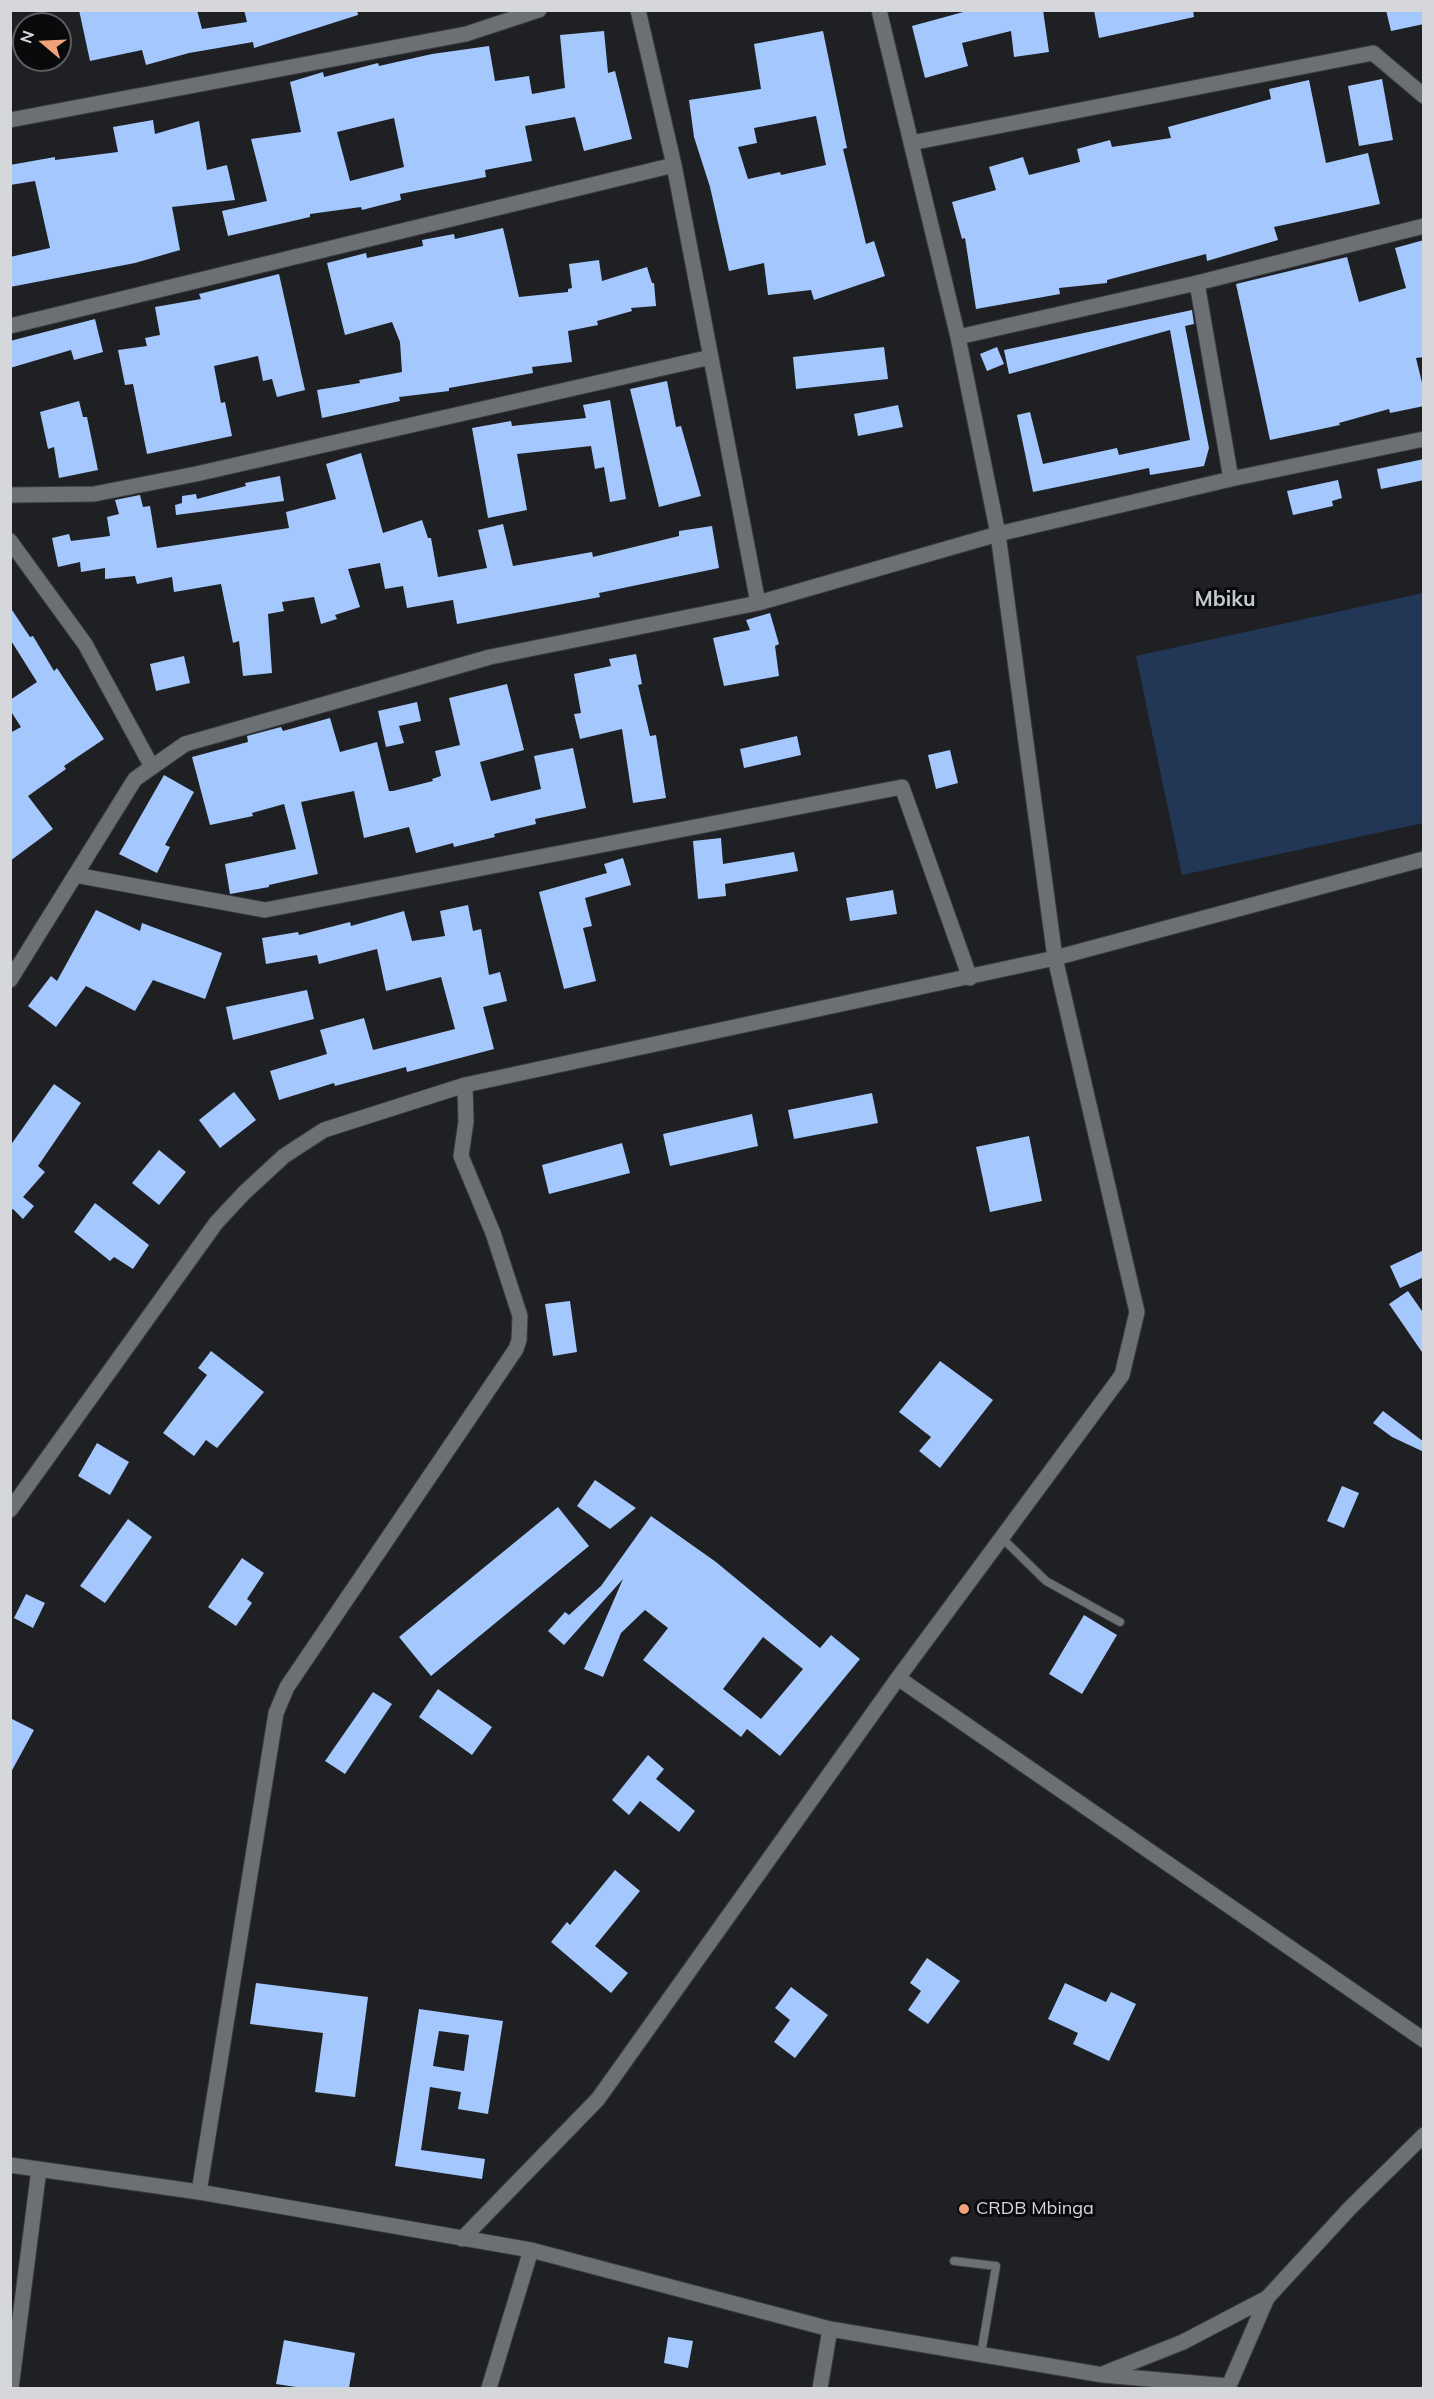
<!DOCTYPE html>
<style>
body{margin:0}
#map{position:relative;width:1434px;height:2399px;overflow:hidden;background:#1e2024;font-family:Mulish,sans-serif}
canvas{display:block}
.frame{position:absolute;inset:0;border:12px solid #d5d7da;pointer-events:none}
.north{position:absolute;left:12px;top:12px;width:60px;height:60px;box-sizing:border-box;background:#090a0c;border:2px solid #5b5c5e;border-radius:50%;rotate:289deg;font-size:16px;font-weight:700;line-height:24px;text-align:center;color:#d5d7da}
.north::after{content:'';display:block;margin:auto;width:21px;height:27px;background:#f0a27a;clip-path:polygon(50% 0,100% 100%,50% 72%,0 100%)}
</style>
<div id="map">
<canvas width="1434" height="2399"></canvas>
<div class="frame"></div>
<div class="north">N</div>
</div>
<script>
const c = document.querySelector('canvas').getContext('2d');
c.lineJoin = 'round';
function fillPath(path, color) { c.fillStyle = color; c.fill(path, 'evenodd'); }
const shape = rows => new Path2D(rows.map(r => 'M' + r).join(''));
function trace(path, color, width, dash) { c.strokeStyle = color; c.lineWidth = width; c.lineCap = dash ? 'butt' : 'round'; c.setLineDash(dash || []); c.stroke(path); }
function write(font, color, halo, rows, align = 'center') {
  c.font = font + ' Mulish,sans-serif'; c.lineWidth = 6; c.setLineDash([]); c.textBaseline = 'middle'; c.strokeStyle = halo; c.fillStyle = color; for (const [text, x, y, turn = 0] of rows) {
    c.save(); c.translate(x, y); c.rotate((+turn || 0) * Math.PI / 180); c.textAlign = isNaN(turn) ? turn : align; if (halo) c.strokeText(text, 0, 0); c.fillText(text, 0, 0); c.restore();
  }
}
fillPath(shape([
 [1423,593,1423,823,1182,875,1136,656]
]), '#223756');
fillPath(shape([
 [79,10,197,10,202,29,247,22,244,10,357,10,358,15,254,48,253,42,189,53,146,65,142,50,90,61],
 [993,10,1043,10,1049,52,1014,57,1011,31,962,43,968,66,925,78,912,26,967,11],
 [1094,10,1193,10,1194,17,1099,38],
 [1386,10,1424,10,1424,24,1391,31],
 [604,31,608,73,615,71,632,139,584,151,575,117,525,126,532,161,485,170,486,177,400,194,401,200,362,210,361,207,310,214,310,217,228,236,222,211,267,201,251,139,301,132,290,82,323,72,324,77,378,63,379,66,432,54,489,46,495,81,529,76,532,94,565,88,560,35],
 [394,118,404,167,350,181,337,132],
 [823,31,847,148,843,149,866,244,874,241,885,276,814,300,811,290,768,295,764,263,729,271,710,187,694,137,689,100,761,89,754,44],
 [816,116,826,165,781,175,780,172,748,179,738,147,757,143,754,128],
 [1382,79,1393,140,1359,146,1348,86],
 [1309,80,1326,163,1368,153,1380,204,1274,227,1278,240,1207,261,1206,254,1107,280,1107,283,1059,288,1060,294,976,309,965,238,962,239,952,202,996,190,989,167,1023,157,1029,175,1080,162,1077,149,1110,140,1112,147,1171,138,1168,127,1271,99,1269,89],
 [153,120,155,134,199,121,207,170,227,165,235,200,172,207,180,250,135,263,10,287,10,257,50,248,35,181,10,185,10,165,55,157,55,160,118,152,113,127],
 [503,228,519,297,568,292,568,289,572,288,569,264,599,260,602,281,647,267,652,283,654,283,656,306,631,308,632,311,597,321,598,325,568,331,572,362,532,367,533,373,449,388,449,391,399,397,400,401,322,418,317,390,360,383,359,380,402,372,400,342,392,322,345,335,327,263,366,253,367,258,423,246,422,240,454,234,455,239],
 [1424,240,1424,357,1416,358,1424,391,1424,406,1390,413,1389,409,1339,423,1340,425,1270,440,1236,284,1347,257,1359,302,1406,288,1395,248],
 [279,274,305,390,277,397,272,379,263,381,258,356,214,366,221,403,225,402,232,436,147,454,133,384,125,385,118,350,147,346,145,338,160,335,155,307,201,299,199,294],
 [1192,310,1194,324,1185,326,1209,448,1204,466,1150,475,1149,468,1033,492,1017,415,1030,412,1043,464,1117,448,1119,455,1190,440,1170,330,1009,374,1004,350],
 [95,319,103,352,74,360,71,350,10,368,10,341],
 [884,347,888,379,796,389,793,357],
 [997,347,1004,364,987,371,980,354],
 [667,381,676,427,681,426,701,496,659,507,630,389],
 [610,400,626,499,610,502,604,467,595,469,591,446,517,454,527,510,488,518,472,428,511,421,512,426,586,418,583,405],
 [79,401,83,417,87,417,98,470,59,478,54,447,48,449,40,412],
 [898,405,903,427,858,436,854,414],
 [361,453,383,533,422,520,428,538,431,538,438,577,487,568,478,530,503,524,513,566,592,552,593,557,679,536,679,531,712,526,719,568,599,593,600,597,457,624,453,600,407,608,403,586,385,589,380,563,348,569,360,607,335,615,337,619,321,624,314,597,282,602,284,611,268,614,272,673,243,676,239,641,233,643,221,584,174,592,172,577,137,584,135,576,105,579,105,568,81,572,80,562,58,567,52,538,69,534,71,541,110,536,107,517,119,514,115,500,140,495,143,507,150,506,157,548,289,528,286,512,336,499,326,464],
 [1424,459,1424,480,1381,489,1377,469],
 [280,476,284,501,176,515,175,505,182,503,182,496,196,494,197,499,246,486,245,483],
 [1338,480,1342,498,1332,501,1333,506,1293,515,1287,491],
 [10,607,30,637,33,636,54,671,57,668,104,739,64,766,66,769,28,796,53,829,10,861,10,733,21,727,10,710,10,700,37,682,10,639],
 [770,613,779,644,775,646,779,676,724,686,713,638,750,630,746,620],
 [636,654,642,684,638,685,650,736,656,735,666,798,633,803,622,729,580,739,574,714,581,713,574,674,611,666,609,659],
 [184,656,190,683,156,691,150,664],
 [507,684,524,750,480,762,491,801,541,789,534,756,573,748,586,808,535,819,536,824,494,834,495,837,454,847,453,843,416,853,409,827,364,838,354,791,301,802,318,874,269,885,269,887,230,894,225,864,296,849,284,804,252,813,253,816,210,825,192,757,248,742,247,736,281,727,283,731,330,718,340,752,377,742,389,791,393,791,433,781,432,779,441,776,435,751,460,745,449,698],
 [417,702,421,721,399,726,404,743,386,747,378,711],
 [797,736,801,755,744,768,740,749],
 [950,750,958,783,936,789,928,755],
 [164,775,194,792,165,845,170,847,157,873,119,854],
 [721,838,723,864,794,852,798,871,725,884,726,896,698,899,693,841],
 [623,858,631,885,585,898,592,926,583,928,596,981,564,989,539,892,607,873,604,864],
 [893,890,897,914,850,921,846,898],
 [468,905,473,931,481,929,489,975,500,972,507,1001,483,1007,494,1049,407,1072,406,1067,335,1086,334,1083,279,1100,270,1071,327,1054,320,1030,364,1018,373,1050,455,1029,441,977,386,991,377,949,319,964,317,955,266,964,262,938,298,932,299,935,350,922,351,926,404,911,412,941,445,936,440,911],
 [96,910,140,931,142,923,222,953,205,999,153,980,135,1011,86,986,56,1027,28,1006,51,976,57,981],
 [307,990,314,1019,233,1040,226,1007],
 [54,1084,81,1103,38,1166,45,1172,23,1197,34,1206,23,1219,13,1209,10,1211,10,1146],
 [234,1092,256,1120,220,1148,199,1120],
 [872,1093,878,1123,794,1139,788,1110],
 [752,1114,758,1146,670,1166,663,1134],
 [1029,1136,1042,1201,990,1212,976,1147],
 [622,1143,630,1173,549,1194,542,1165],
 [159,1150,186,1172,159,1205,132,1183],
 [95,1203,149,1245,133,1269,114,1257,110,1261,74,1232],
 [1424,1250,1424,1277,1400,1288,1390,1266],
 [1408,1291,1424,1314,1424,1355,1389,1304],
 [570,1301,577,1352,553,1356,545,1304],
 [211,1351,264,1392,217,1448,206,1440,194,1456,163,1433,207,1375,198,1368],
 [940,1361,993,1400,940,1468,919,1451,931,1437,899,1412],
 [1383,1411,1424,1442,1424,1452,1392,1437,1373,1423],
 [97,1443,129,1462,110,1495,78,1476],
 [595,1480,636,1508,610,1529,577,1506],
 [1342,1486,1359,1493,1344,1528,1327,1521],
 [558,1507,589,1546,431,1676,399,1637],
 [651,1516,716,1562,820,1648,831,1635,860,1659,780,1756,747,1729,741,1737,643,1660,668,1628,645,1610,621,1633,603,1677,584,1669,623,1579,564,1645,548,1631,565,1612,569,1615,601,1586],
 [763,1637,803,1669,761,1719,723,1689],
 [128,1519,152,1537,105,1603,80,1586],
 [242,1558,264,1573,247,1599,252,1603,236,1626,208,1607],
 [26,1594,45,1603,33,1628,14,1618],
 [1084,1615,1117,1635,1082,1694,1049,1674],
 [438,1689,492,1727,472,1755,419,1717],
 [373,1692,392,1704,345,1774,325,1761],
 [10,1718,34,1730,10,1774],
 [648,1755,664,1769,656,1779,695,1811,679,1832,640,1801,629,1815,612,1800],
 [615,1870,640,1891,595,1946,628,1973,611,1993,551,1942,567,1922,570,1925],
 [927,1958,960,1981,928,2024,908,2010,921,1991,910,1983],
 [256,1983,368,1997,355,2097,315,2092,323,2033,250,2024],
 [1065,1983,1106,2002,1111,1992,1136,2004,1109,2061,1073,2044,1078,2033,1048,2019],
 [791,1987,828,2015,795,2058,774,2042,790,2020,775,2008],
 [419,2009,503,2021,488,2114,458,2109,461,2092,430,2087,421,2150,485,2159,482,2179,395,2166],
 [439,2031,469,2035,464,2071,433,2066],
 [668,2337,693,2341,688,2368,664,2363],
 [284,2340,355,2353,349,2388,303,2388,276,2384]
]), '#a4c8fe');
const service = shape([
 [1002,1538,1046,1581,1120,1622],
 [954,2261,996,2266,981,2354]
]);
const minor = shape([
 [638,10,674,165,758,603],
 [10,120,466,34,539,10],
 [911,143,1373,53,1424,96],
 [1197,283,1231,479],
 [10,326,674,165],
 [958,337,1197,283,1424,226],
 [10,495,94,494,196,474,711,357],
 [10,541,85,644,152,767],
 [75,875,265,910,902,787,970,978],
 [10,980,135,779,185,744,490,657,758,603,998,534,1231,479,1424,439],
 [10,1510,216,1223,244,1193,284,1156,324,1130,465,1085,1055,958,1424,859],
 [898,1678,1424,2040],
 [10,2165,199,2192,531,2250,830,2329,1103,2375,1229,2386],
 [199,2192,276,1713,287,1687,516,1349,519,1340,520,1316,493,1233,461,1156,466,1122,465,1085],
 [462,2239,598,2099,898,1678,1122,1375,1137,1312,1055,958,998,534,958,337,879,10],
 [1105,2373,1183,2342,1267,2298],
 [11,2388,39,2169],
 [489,2388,531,2250],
 [820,2388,830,2329]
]);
const tertiary = shape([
 [1228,2388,1267,2298,1350,2208,1424,2135]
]);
trace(service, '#393b3e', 10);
trace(minor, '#393b3e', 17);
trace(tertiary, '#393b3e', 17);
trace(service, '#6c6f74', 8);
trace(minor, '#6c6f74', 15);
trace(tertiary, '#6c6f74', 15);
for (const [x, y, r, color] of [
 [964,2209,6,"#f0a27a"]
]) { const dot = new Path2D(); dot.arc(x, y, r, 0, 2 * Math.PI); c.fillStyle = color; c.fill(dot); trace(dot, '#090a0c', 2); }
write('18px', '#d5d7da', '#090a0c', [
 ["CRDB Mbinga",976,2209]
], 'left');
write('bold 21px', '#c4c7cd', '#090a0c', [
 ["Mbiku",1225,600]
]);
</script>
